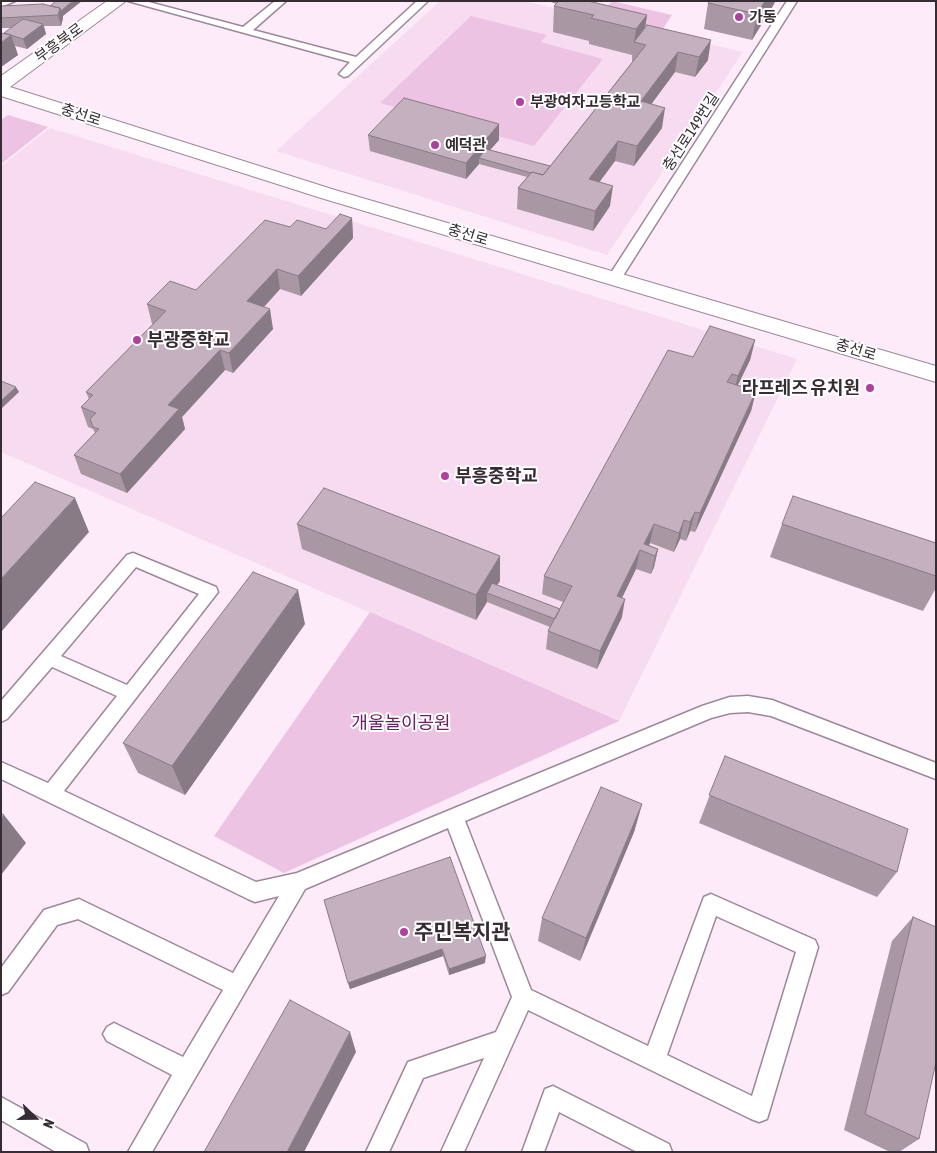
<!DOCTYPE html>
<meta charset="utf-8">
<style>
body{margin:0}
#map{position:relative;width:937px;height:1153px;overflow:hidden;background:#fdebf9;font-family:"Asap Condensed",sans-serif}
canvas{display:block}
.frame{position:absolute;inset:0;border:2px solid #352d33;pointer-events:none}
.north{position:absolute;left:10px;top:1093px;width:50px;height:50px;-webkit-text-stroke:4px #fff;paint-order:stroke;rotate:112deg;font-size:14px;font-weight:700;line-height:20px;text-align:center;color:#352d33}
.north::after{content:'';display:block;margin:auto;width:18px;height:22px;background:#352d33;clip-path:polygon(50% 0,100% 100%,50% 72%,0 100%)}
</style>
<div id="map">
<canvas width="937" height="1153"></canvas>
<div class="frame"></div>
<div class="north">N</div>
</div>
<script>
const c = document.querySelector('canvas').getContext('2d');
c.lineJoin = 'round';
function fillPath(path, color) { c.fillStyle = color; c.fill(path, 'evenodd'); }
const shape = rows => new Path2D(rows.map(r => 'M' + r).join(''));
function trace(path, color, width, dash) { c.strokeStyle = color; c.lineWidth = width; c.lineCap = dash ? 'butt' : 'round'; c.setLineDash(dash || []); c.stroke(path); }
function write(font, color, halo, rows, align = 'center') {
  c.font = font + ' "Asap Condensed","Noto Sans KR",sans-serif'; c.lineWidth = 4; c.setLineDash([]); c.textBaseline = 'middle'; c.strokeStyle = halo; c.fillStyle = color; for (const [text, x, y, turn = 0] of rows) {
    c.save(); c.translate(x, y); c.rotate((+turn || 0) * Math.PI / 180); c.textAlign = isNaN(turn) ? turn : align; if (halo) c.strokeText(text, 0, 0); c.fillText(text, 0, 0); c.restore();
  }
}
fillPath(shape([
 [440,1,524,1,743,52,607,255,276,151],
 [50,128,797,359,619,721,1,452,1,166]
]), '#f7dbf1');
fillPath(shape([
 [612,1,672,15,660,33,599,16],
 [471,16,547,35,541,42,603,59,534,146,380,103],
 [8,115,48,127,1,164,1,120],
 [370,612,619,721,284,873,214,836]
]), '#edc3e4');
const service = shape([
 [1,1,15,1,1,7,1,1],
 [128,1,145,1,243,27,275,1,286,1,253,30,356,57,417,1,428,1,348,76,344,77,339,74,350,62,128,1],
 [787,1,797,1,619,282,609,282,607,279,787,1],
 [133,553,216,587,218,592,64,791,256,882,297,873,702,706,730,697,748,696,772,700,936,763,936,779,771,716,748,712,730,713,711,718,465,821,531,990,648,1046,704,897,711,894,815,940,818,947,767,1119,759,1122,751,1119,528,1010,464,1152,441,1152,484,1058,423,1078,389,1152,366,1152,408,1062,496,1032,512,997,448,828,305,889,152,1152,128,1152,172,1075,107,1041,103,1034,107,1027,114,1023,183,1057,223,990,78,919,57,925,8,992,1,995,1,968,44,910,79,899,233,973,279,896,255,902,248,899,1,779,1,762,48,783,117,696,52,667,7,719,1,722,1,701,127,555,133,553],
 [136,567,199,594,127,685,61,656,136,567],
 [716,916,796,952,752,1096,667,1055,716,916],
 [553,1086,669,1144,672,1152,637,1152,559,1112,544,1152,522,1152,545,1089,553,1086],
 [1,1097,86,1144,89,1152,56,1152,1,1120,1,1097]
]);
const tertiary = shape([
 [107,1,126,1,10,87,335,190,936,366,936,382,321,198,1,96,1,76,107,1]
]);
trace(service, '#9c8898', 3);
trace(tertiary, '#9c8898', 2);
fillPath(service, '#fff');
fillPath(tertiary, '#fff');
fillPath(shape([
 [551,1,588,1,647,15,645,28,708,60,695,77,675,72,651,104,662,128,634,166,615,161,599,182,610,206,593,231,517,209,518,188,527,177,479,164,466,179,370,151,368,135,499,124,499,140,490,150,550,166,633,61,632,61,632,55,589,44,589,41,553,32,554,6,556,4,551,2],
 [706,1,775,1,774,4,752,40,704,29,708,3,709,2],
 [1,6,63,16,63,18,61,26,44,26,46,34,27,49,15,46,18,55,1,67,2,33,4,33,12,28,1,28],
 [352,218,353,238,301,296,280,289,264,307,273,329,233,373,225,370,182,417,185,429,127,493,81,474,74,455,95,433,93,429,88,427,81,407,89,399,86,392,153,324,152,324,147,304,196,290,290,227,326,229],
 [755,340,750,360,738,385,756,391,751,411,695,532,690,531,686,541,680,539,674,552,650,543,649,545,658,549,654,567,651,574,636,569,622,598,622,617,597,669,546,649,548,631,550,627,487,602,476,620,302,549,297,524,500,581,497,585,560,609,563,602,542,594,544,576,693,357],
 [782,524,936,543,936,588,923,611,770,557],
 [305,624,185,795,138,773,123,743],
 [725,756,897,872,877,897,699,823],
 [642,804,634,832,580,961,538,941,542,918],
 [324,900,485,963,449,975,443,956,350,989],
 [913,917,919,1139,899,1152,890,1152,844,1130,892,941]
]), '#a997a4');
fillPath(shape([
 [73,1,82,1,63,16,63,18,61,26,58,15,60,8],
 [765,1,775,1,774,4,752,40,757,14],
 [647,15,643,41,634,42,636,29],
 [43,24,46,34,27,49,23,39],
 [11,35,18,55,1,67,1,43],
 [711,40,708,60,695,77,699,57],
 [678,52,675,72,639,121,641,101],
 [665,108,662,128,634,166,637,146],
 [499,124,499,140,482,159,479,158,479,164,466,179,466,163],
 [618,141,615,161,587,199,589,179],
 [613,186,610,206,593,231,595,211],
 [352,218,353,238,301,296,298,276],
 [277,269,280,289,251,321,247,301],
 [270,309,273,329,233,373,229,353],
 [755,340,750,360,733,395,738,376],
 [220,350,225,370,182,417,185,429,127,493,120,474,168,405],
 [16,387,19,392,1,409,1,401],
 [756,391,751,411,695,532,700,513],
 [75,498,89,532,1,632,1,579],
 [695,512,690,531,686,541,690,522],
 [684,520,680,539,674,552,679,533],
 [654,524,650,543,645,552,644,544],
 [658,549,654,567,651,574,655,556],
 [640,550,636,569,614,614,617,596],
 [500,556,500,581,491,594,487,593,487,602,476,620,476,595],
 [298,590,305,624,185,795,172,766],
 [625,599,622,617,597,669,600,651],
 [642,804,634,832,580,961,586,938],
 [4,815,26,843,1,875,1,819],
 [442,949,443,956,350,989,348,983],
 [486,956,485,963,449,975,449,969],
 [350,1032,356,1052,304,1152,287,1152]
]), '#897b86');
const building = shape([
 [56,1,73,1,61,11,60,8,50,6,56,1],
 [559,1,588,1,647,15,636,29,591,18,594,15,554,6,559,1],
 [710,1,765,1,757,14,708,3,710,1],
 [43,4,60,8,58,15,1,18,1,6,43,4],
 [23,19,43,24,23,39,4,33,23,19],
 [647,25,711,40,699,57,678,52,641,101,665,108,637,146,618,141,589,179,613,186,595,211,518,188,532,172,543,175,552,164,646,45,634,42,647,25],
 [1,33,11,35,1,43,1,33],
 [404,98,499,124,466,163,368,135,404,98],
 [486,149,550,166,543,175,532,172,531,173,479,158,486,149],
 [340,214,352,218,298,276,277,269,247,301,270,309,229,353,220,350,168,405,179,409,120,474,74,455,99,429,93,427,90,419,96,413,81,407,93,395,86,392,166,311,147,304,170,281,196,290,265,220,290,227,297,220,326,229,340,214],
 [710,326,755,340,738,376,732,374,727,382,756,391,700,513,695,512,690,522,684,520,679,533,654,524,644,544,658,549,655,556,640,550,617,596,625,599,600,651,548,631,572,586,544,576,668,350,693,357,710,326],
 [1,381,16,387,1,401,1,381],
 [35,482,75,498,1,579,1,518,35,482],
 [324,488,500,556,476,595,297,524,324,488],
 [793,496,936,543,936,576,782,524,793,496],
 [253,572,298,590,172,766,123,743,253,572],
 [492,583,560,609,555,619,487,593,492,583],
 [725,756,908,829,897,872,709,795,725,756],
 [601,787,642,804,586,938,542,918,601,787],
 [1,813,4,815,1,819,1,813],
 [450,857,486,956,449,969,442,949,348,983,324,900,450,857],
 [913,917,936,927,936,1062,919,1139,865,1114,913,917],
 [290,1000,350,1032,287,1152,204,1152,290,1000]
]);
fillPath(building, '#c4b0bf');
trace(building, '#897b86', 1);
for (const [x, y, r, color] of [
 [739,17,5,"#ae419f"],
 [520,102,5,"#ae419f"],
 [435,145,5,"#ae419f"],
 [137,340,5,"#ae419f"],
 [870,388,5,"#ae419f"],
 [445,476,5,"#ae419f"],
 [404,932,5,"#ae419f"]
]) { const dot = new Path2D(); dot.arc(x, y, r, 0, 2 * Math.PI); c.fillStyle = color; c.fill(dot); trace(dot, '#fff', 2); }
write('bold 15px', '#352d33', '#fff', [
 ["가동",749,17],
 ["부광여자고등학교",530,102],
 ["예덕관",445,145]
], 'left');
write('15px', '#352d33', '#fff', [
 ["부흥북로",59,43,-36],
 ["충선로",81,115,18],
 ["충선로149번길",691,132,-57],
 ["충선로",468,235,17],
 ["충선로",856,350,17]
]);
write('bold 18px', '#352d33', '#fff', [
 ["부광중학교",147,340],
 ["라프레즈 유치원",860,388,"right"],
 ["부흥중학교",455,476]
], 'left');
write('18px', '#6a2061', '#fff', [
 ["개울놀이공원",401,723]
]);
write('bold 21px', '#352d33', '#fff', [
 ["주민복지관",414,932]
], 'left');
</script>
